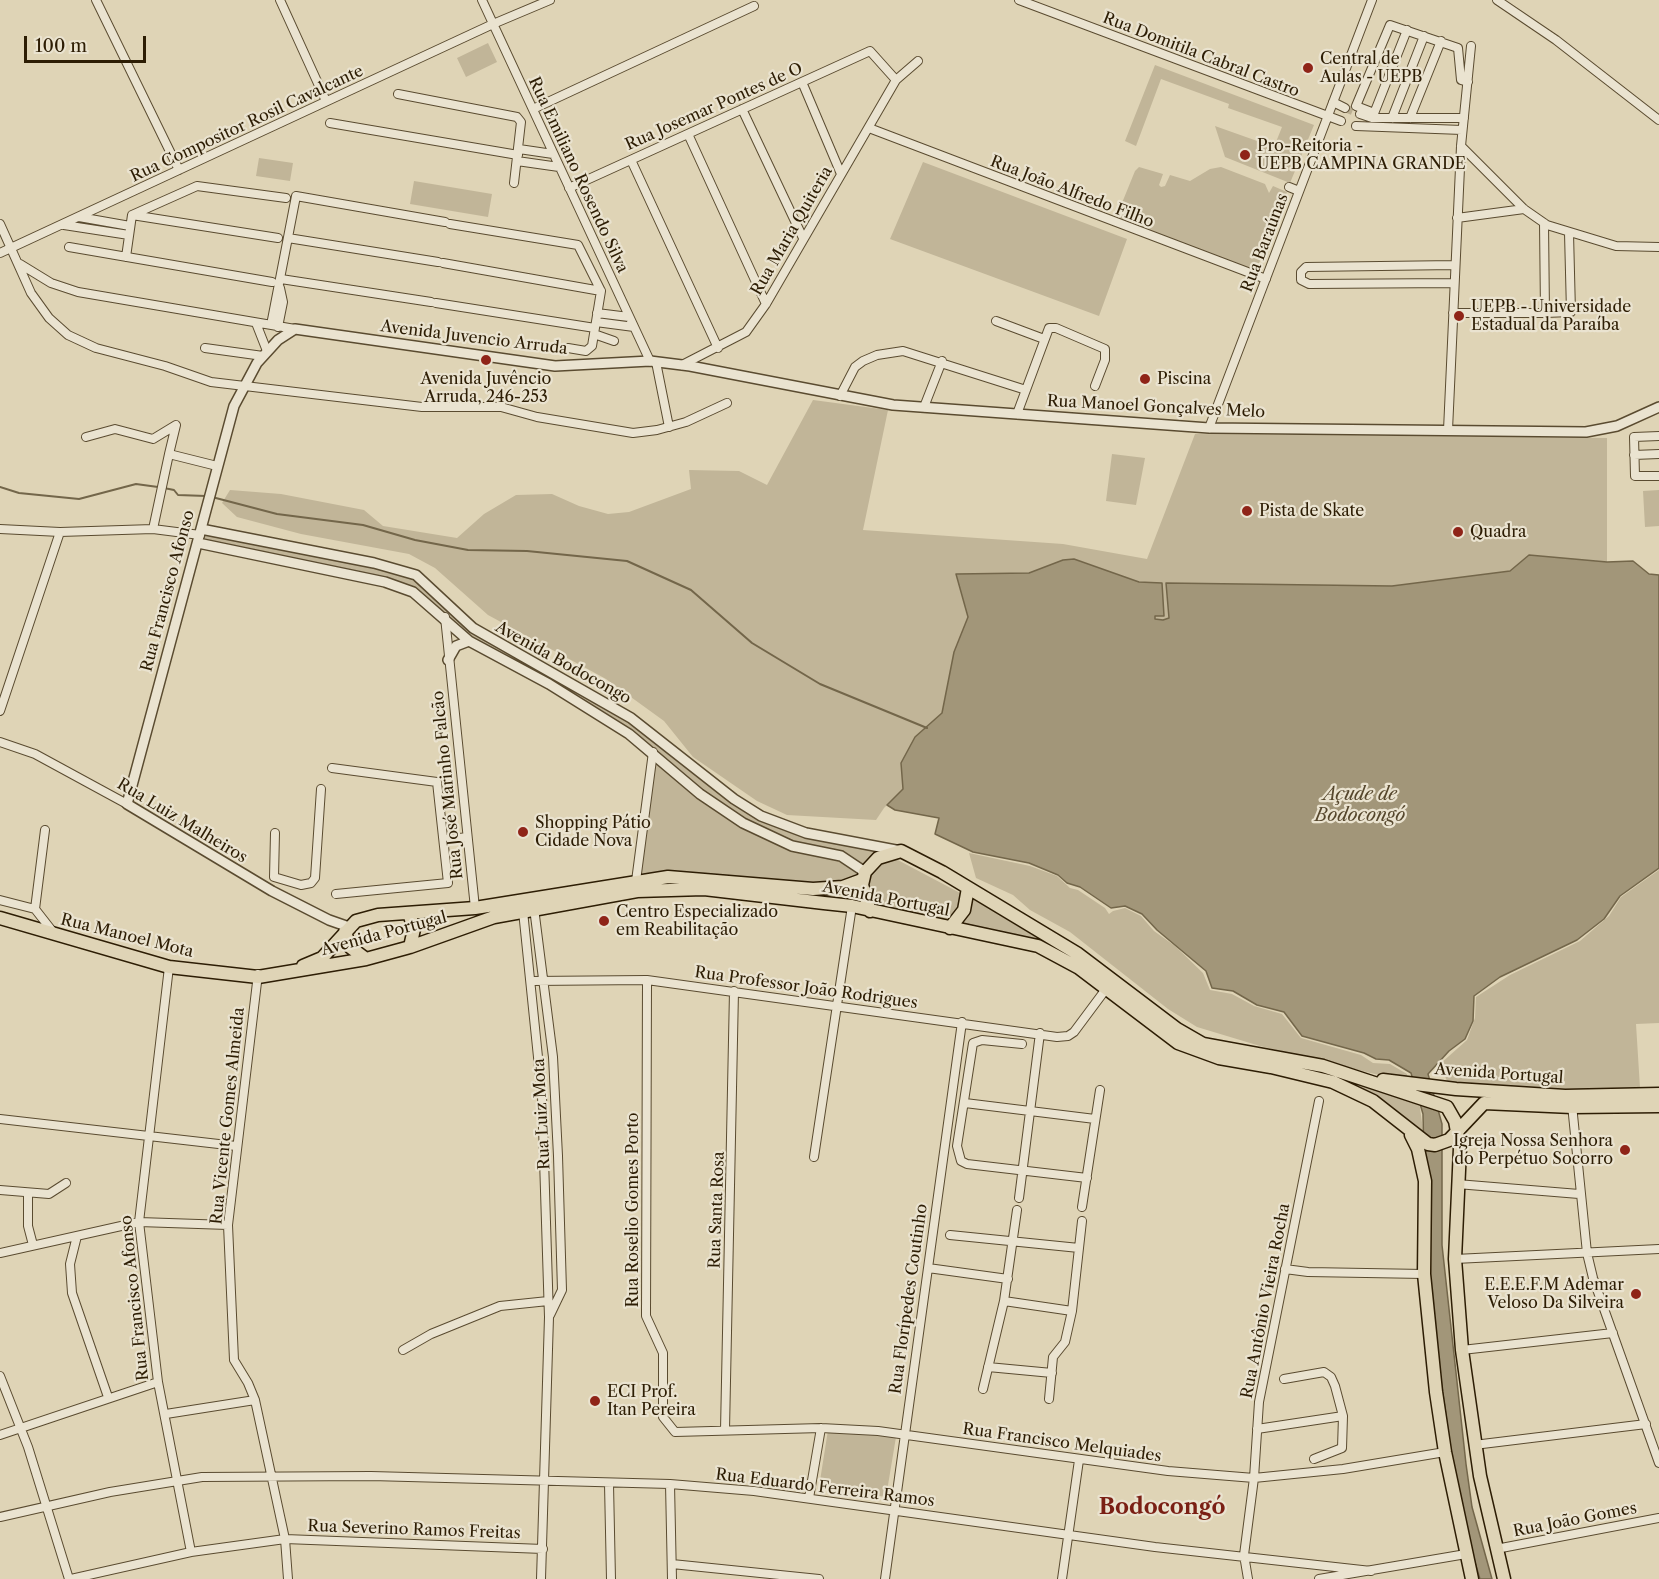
<!DOCTYPE html>
<meta charset="utf-8">
<style>
body{margin:0}
#map{position:relative;width:1659px;height:1579px;overflow:hidden;background:#dfd4b6;font-family:"Libre Caslon Text",serif}
canvas{display:block}
.scale{position:absolute;left:24px;top:36px;width:122px;height:27px;box-sizing:border-box;border:3px solid #2d1d04;border-top:0;padding-left:8px;font-size:18px;line-height:21px;white-space:nowrap;color:#2d1d04;-webkit-text-stroke:4px #eae3d0;paint-order:stroke}
</style>
<div id="map">
<canvas width="1659" height="1579"></canvas>
<div class="scale">100 m</div>
</div>
<script>
const c = document.querySelector('canvas').getContext('2d');
c.lineJoin = 'round';
function fillPath(path, color) { c.fillStyle = color; c.fill(path, 'evenodd'); }
const shape = rows => new Path2D(rows.map(r => 'M' + r).join(''));
function trace(path, color, width, dash) { c.strokeStyle = color; c.lineWidth = width; c.lineCap = dash ? 'butt' : 'round'; c.setLineDash(dash || []); c.stroke(path); }
function write(font, color, halo, rows, align = 'center') {
  c.font = font + ' "Libre Caslon Text",serif'; c.lineWidth = 4.5; c.setLineDash([]); c.textBaseline = 'middle'; c.strokeStyle = halo; c.fillStyle = color; for (const [text, x, y, turn = 0] of rows) {
    c.save(); c.translate(x, y); c.rotate((+turn || 0) * Math.PI / 180); c.textAlign = isNaN(turn) ? turn : align; if (halo) c.strokeText(text, 0, 0); c.fillText(text, 0, 0); c.restore();
  }
}
fillPath(shape([
 [488,43,497,62,466,77,457,58],
 [1155,65,1314,125,1290,183,1225,157,1215,126,1274,147,1282,127,1228,108,1229,104,1161,79,1136,146,1125,141],
 [259,158,293,163,290,181,256,176],
 [923,162,1127,239,1099,316,890,239],
 [1139,167,1163,174,1159,185,1161,187,1165,186,1170,175,1190,181,1210,169,1221,167,1265,184,1269,193,1273,186,1287,192,1256,271,1115,220,1135,171],
 [414,181,492,194,488,217,410,204],
 [813,400,888,410,863,530,1063,544,1147,559,1195,434,1607,438,1607,562,1529,555,1510,571,1392,586,1166,583,1169,619,1162,620,1155,619,1155,615,1164,616,1139,582,1075,559,1063,560,1029,573,956,574,968,617,954,652,942,713,915,737,901,763,903,789,884,808,876,820,787,815,757,801,693,757,664,721,606,679,488,615,435,568,409,554,301,534,237,517,222,503,230,490,281,494,364,510,383,526,457,538,484,514,516,495,552,494,579,506,608,514,629,512,691,489,689,470,739,471,767,485],
 [1112,454,1145,458,1136,505,1106,501],
 [1659,490,1659,526,1645,527,1643,491],
 [205,534,398,572,411,577,427,588,456,619,472,631,631,722,758,818,802,836,881,851,863,865,847,855,795,843,753,826,710,798,644,742,471,639,435,604,407,584,203,541],
 [654,758,746,828,840,858,861,872,852,882,830,885,639,876],
 [969,853,1030,866,1057,876,1070,888,1078,890,1105,908,1109,914,1113,911,1125,908,1141,916,1154,931,1175,946,1203,973,1210,990,1232,994,1254,1006,1282,1014,1301,1038,1361,1055,1373,1063,1390,1064,1407,1074,1407,1079,1379,1075,1260,1046,1197,1027,1168,1009,1070,932,1030,910,1013,895,976,878],
 [894,858,962,894,954,919,945,923,873,906,867,879,871,868],
 [1659,870,1659,1023,1636,1024,1640,1088,1582,1092,1458,1085,1447,1081,1440,1064,1467,1040,1475,1018,1476,997,1510,975,1580,941,1609,916,1621,897],
 [969,893,1063,947,1186,1037,1304,1064,1419,1101,1424,1137,1379,1101,1194,1047,1081,964,956,925],
 [828,1430,896,1437,886,1497,819,1487]
]), '#c1b598');
const water = shape([
 [1529,555,1607,562,1633,561,1649,574,1659,575,1659,868,1620,896,1604,919,1577,940,1500,977,1474,996,1473,1021,1465,1039,1449,1051,1428,1074,1442,1124,1442,1245,1466,1464,1472,1507,1492,1579,1480,1579,1459,1509,1432,1315,1426,1244,1423,1114,1411,1073,1389,1060,1376,1059,1364,1053,1302,1036,1284,1012,1257,1005,1233,991,1212,988,1206,971,1157,930,1142,914,1125,906,1111,908,1080,887,1067,883,1058,875,1029,863,973,852,935,834,939,818,895,810,887,805,903,789,901,763,915,737,942,713,954,652,968,617,956,574,1029,573,1063,560,1074,559,1139,582,1162,583,1164,616,1155,616,1155,619,1163,620,1169,618,1166,583,1392,586,1510,571,1529,555]
]);
fillPath(water, '#a29679');
trace(water, '#73664a', 1.5);
trace(shape([
 [0,487,19,493,79,499,136,484,158,487],
 [164,488,174,490,178,495,206,496],
 [212,497,277,514,363,525,415,540,468,550,527,551,627,561,691,590,752,643,820,684,927,728]
]), '#73664a', 2);
trace(shape([
 [1345,108,1360,114]
]), '#bbaf92', 8, [8, 4]);
const minor = shape([
 [96,0,179,170],
 [280,0,326,101],
 [482,0,650,361],
 [1019,0,1341,121],
 [1497,0,1556,40,1659,120],
 [802,82,841,174],
 [398,94,517,117,521,122,514,183],
 [1333,102,1345,108],
 [533,109,754,6],
 [742,109,803,238],
 [1374,113,1356,106,1390,25,1458,48,1461,80,1468,82],
 [1360,114,1372,118,1464,118],
 [1373,116,1407,30],
 [1392,118,1424,36],
 [1410,118,1441,41],
 [330,123,518,155],
 [1356,126,1462,130],
 [869,128,1266,279],
 [688,134,766,304],
 [1461,146,1524,209,1547,225,1616,246,1659,247],
 [519,149,553,154],
 [631,160,718,348],
 [517,161,559,167],
 [1289,187,1299,191],
 [569,188,870,51,896,80],
 [132,215,278,238],
 [79,217,130,226],
 [1457,218,1524,209],
 [0,224,31,293,49,318,68,335,96,348,165,366,211,382,422,407,501,407,537,417,633,433,657,430,686,422,727,403],
 [450,224,578,245,601,291,592,346,586,351,568,348],
 [64,225,129,235],
 [288,238,438,262],
 [69,247,272,282],
 [0,253,493,24,550,0],
 [126,257,132,215,197,186,286,198],
 [443,263,601,291],
 [20,264,51,283,78,292,295,329],
 [281,279,431,302],
 [1454,283,1309,284,1301,280,1301,272,1306,267,1455,265],
 [436,303,595,328],
 [597,313,629,317],
 [1453,313,1545,313,1544,223],
 [1545,313,1571,312,1569,233],
 [996,321,1044,339],
 [596,322,634,327],
 [256,323,267,351],
 [271,325,296,196,445,222],
 [278,327,283,302,280,288],
 [594,334,614,341],
 [205,348,263,356],
 [656,362,669,427],
 [682,365,746,332,766,304,896,80,918,61],
 [840,396,855,367,863,361,877,355,903,351,1026,390],
 [924,407,942,361],
 [1017,414,1049,328,1056,328,1105,349,1105,360,1095,386],
 [1209,428,1372,0],
 [1448,430,1461,146,1471,46],
 [1659,436,1634,437,1635,476,1659,476],
 [86,437,115,429,153,439,176,425,169,454],
 [1634,455,1659,454],
 [0,529,60,532,153,529,200,535],
 [153,529,169,454,217,466],
 [445,617,475,908],
 [0,711,60,532],
 [0,742,35,754,127,804],
 [332,768,437,782,448,883,336,894],
 [275,833,274,877,301,885,311,883,315,878,321,789],
 [444,840,467,837],
 [636,881,653,752],
 [0,900,35,909,53,932],
 [534,908,553,1057,558,1156,562,1290,550,1315],
 [35,909,45,830],
 [523,911,542,1096,549,1317,541,1579],
 [169,967,139,1222,158,1382,191,1552],
 [258,974,228,1225,234,1360,248,1383,255,1400,285,1539,288,1579],
 [647,980,646,1316,663,1353,663,1417,675,1432,821,1428,878,1431,1168,1471,1254,1478,1343,1469,1445,1452],
 [532,981,647,980,1057,1037,1068,1036,1074,1032,1106,989],
 [1022,1044,982,1040,973,1043,957,1146,961,1161,967,1164,1087,1178],
 [965,1103,1095,1119],
 [1572,1105,1587,1253,1593,1278,1659,1463],
 [0,1119,236,1146],
 [814,1157,852,906],
 [1457,1184,1579,1194],
 [0,1190,49,1194,66,1183],
 [28,1194,28,1226,33,1245],
 [1019,1198,1040,1033],
 [1082,1207,1100,1090],
 [950,1235,1079,1248],
 [77,1236,70,1264,72,1293,108,1397],
 [0,1253,139,1222,228,1225],
 [1455,1259,1659,1249],
 [928,1268,1008,1279],
 [1285,1269,1308,1272,1424,1274],
 [1004,1301,1072,1311],
 [403,1350,431,1334,500,1306,548,1301],
 [1462,1350,1613,1333],
 [988,1367,1052,1373],
 [0,1376,28,1447,69,1579],
 [1284,1379,1324,1372,1331,1377,1335,1386,1343,1416,1342,1448,1314,1459],
 [983,1389,1004,1301,1017,1210],
 [1049,1399,1053,1357,1065,1342,1072,1311,1082,1221],
 [166,1414,255,1400],
 [1257,1429,1343,1416],
 [725,1430,734,991],
 [0,1435,158,1382],
 [1474,1445,1646,1424],
 [609,1484,611,1579],
 [670,1484,672,1579],
 [809,1498,821,1428],
 [0,1517,110,1492,202,1477,371,1476,670,1484,754,1491,1155,1547,1371,1571],
 [1496,1549,1659,1518],
 [672,1564,819,1579],
 [71,1579,191,1552,285,1539,543,1549],
 [885,1579,962,1022],
 [1062,1579,1079,1460],
 [1248,1579,1244,1555,1254,1478,1259,1402,1319,1101],
 [1319,1579,1466,1554]
]);
const tertiary = shape([
 [201,529,374,563,416,575,473,628,631,718,734,799,761,816,806,833,901,851],
 [198,543,385,582,413,592,469,641,549,684,629,734,700,794,743,823,792,846,841,856,865,872],
 [448,660,456,646,469,641],
 [349,927,329,920,272,891,127,804,234,406,257,363,278,340,295,329,555,366,650,361,690,366,893,405,1209,428,1586,432,1617,426,1659,407]
]);
const primary = shape([
 [870,911,862,885,865,872,878,858,901,851,942,872,1078,954,1177,1029,1203,1044,1323,1066,1447,1107,1455,1121,1460,1148,1455,1259,1462,1350,1480,1476,1504,1579],
 [409,913,414,929,410,947],
 [0,918,169,967,258,977,366,959,410,947,494,917,637,891,704,889,824,903,852,906,1038,946,1079,968,1178,1043,1219,1058,1271,1067,1333,1082,1373,1101,1428,1144,1435,1145,1449,1140,1484,1103,1572,1107,1659,1106],
 [950,928,964,910,968,888],
 [345,932,350,947,366,959],
 [303,966,322,958,356,921,378,915,475,908,668,877,813,889,843,887,862,880],
 [1383,1080,1456,1089,1565,1096,1659,1094],
 [1411,1135,1418,1149,1425,1181,1424,1274,1436,1392,1445,1452,1472,1579]
]);
trace(minor, '#5a4b30', 10);
trace(tertiary, '#5a4b30', 12);
trace(primary, '#2d1d04', 15);
trace(minor, '#eae3d0', 8);
trace(tertiary, '#eae3d0', 9);
trace(primary, '#dfd4b6', 12);
for (const [x, y, r, color] of [
 [1308,68,6,"#8f2418"],
 [1245,155,6,"#8f2418"],
 [1459,316,6,"#8f2418"],
 [486,360,6,"#8f2418"],
 [1145,379,6,"#8f2418"],
 [1247,511,6,"#8f2418"],
 [1458,532,6,"#8f2418"],
 [523,832,6,"#8f2418"],
 [604,921,6,"#8f2418"],
 [1625,1150,6,"#8f2418"],
 [1636,1294,6,"#8f2418"],
 [595,1401,6,"#8f2418"]
]) { const dot = new Path2D(); dot.arc(x, y, r, 0, 2 * Math.PI); c.fillStyle = color; c.fill(dot); trace(dot, '#eae3d0', 2); }
write('16px', '#2d1d04', '#eae3d0', [
 ["Rua Domitila Cabral Castro",1201,55,21],
 ["Rua Josemar Pontes de O",714,107,-24],
 ["Rua Compositor Rosil Cavalcante",247,124,-25],
 ["Rua Emiliano Rosendo Silva",578,175,65],
 ["Rua João Alfredo Filho",1072,192,21],
 ["Rua Maria Quiteria",792,231,-60],
 ["Rua Baraúnas",1265,243,-69],
 ["Avenida Juvencio Arruda",474,338,7],
 ["Rua Manoel Gonçalves Melo",1156,407,3],
 ["Rua Francisco Afonso",168,591,-75],
 ["Avenida Bodocongo",563,663,29],
 ["Rua José Marinho Falcão",448,785,-96],
 ["Rua Luiz Malheiros",182,821,31],
 ["Avenida Portugal",886,899,11],
 ["Avenida Portugal",384,934,-15],
 ["Rua Manoel Mota",127,936,14],
 ["Rua Professor João Rodrigues",806,988,8],
 ["Avenida Portugal",1499,1074,4],
 ["Rua Luiz Mota",542,1114,-93],
 ["Rua Vicente Gomes Almeida",228,1116,-84],
 ["Rua Roselio Gomes Porto",633,1210,-90],
 ["Rua Santa Rosa",717,1210,-88],
 ["Rua Francisco Afonso",135,1298,-96],
 ["Rua Florípedes Coutinho",909,1299,-82],
 ["Rua Antônio Vieira Rocha",1266,1301,-79],
 ["Rua Francisco Melquiades",1062,1443,8],
 ["Rua Eduardo Ferreira Ramos",825,1488,7],
 ["Rua João Gomes",1575,1520,-11],
 ["Rua Severino Ramos Freitas",414,1530,2]
]);
write('16px', '#2d1d04', '#eae3d0', [
 ["Central de",1320,59],
 ["Aulas - UEPB",1320,77],
 ["Pro-Reitoria -",1257,146],
 ["UEPB CAMPINA GRANDE",1257,164],
 ["UEPB - Universidade",1471,307],
 ["Estadual da Paraíba",1471,325],
 ["Avenida Juvêncio",486,379,"center"],
 ["Arruda, 246-253",486,397,"center"],
 ["Piscina",1157,379],
 ["Pista de Skate",1259,511],
 ["Quadra",1470,532],
 ["Shopping Pátio",535,823],
 ["Cidade Nova",535,841],
 ["Centro Especializado",616,912],
 ["em Reabilitação",616,930],
 ["Igreja Nossa Senhora",1613,1141,"right"],
 ["do Perpétuo Socorro",1613,1159,"right"],
 ["E.E.E.F.M Ademar",1624,1285,"right"],
 ["Veloso Da Silveira",1624,1303,"right"],
 ["ECI Prof.",607,1392],
 ["Itan Pereira",607,1410]
], 'left');
write('italic 18px', '#56472d', '#eae3d0', [
 ["Açude de",1360,795],
 ["Bodocongó",1360,816]
]);
write('bold 22px', '#7a1f14', '#eae3d0', [
 ["Bodocongó",1162,1508]
]);
</script>
